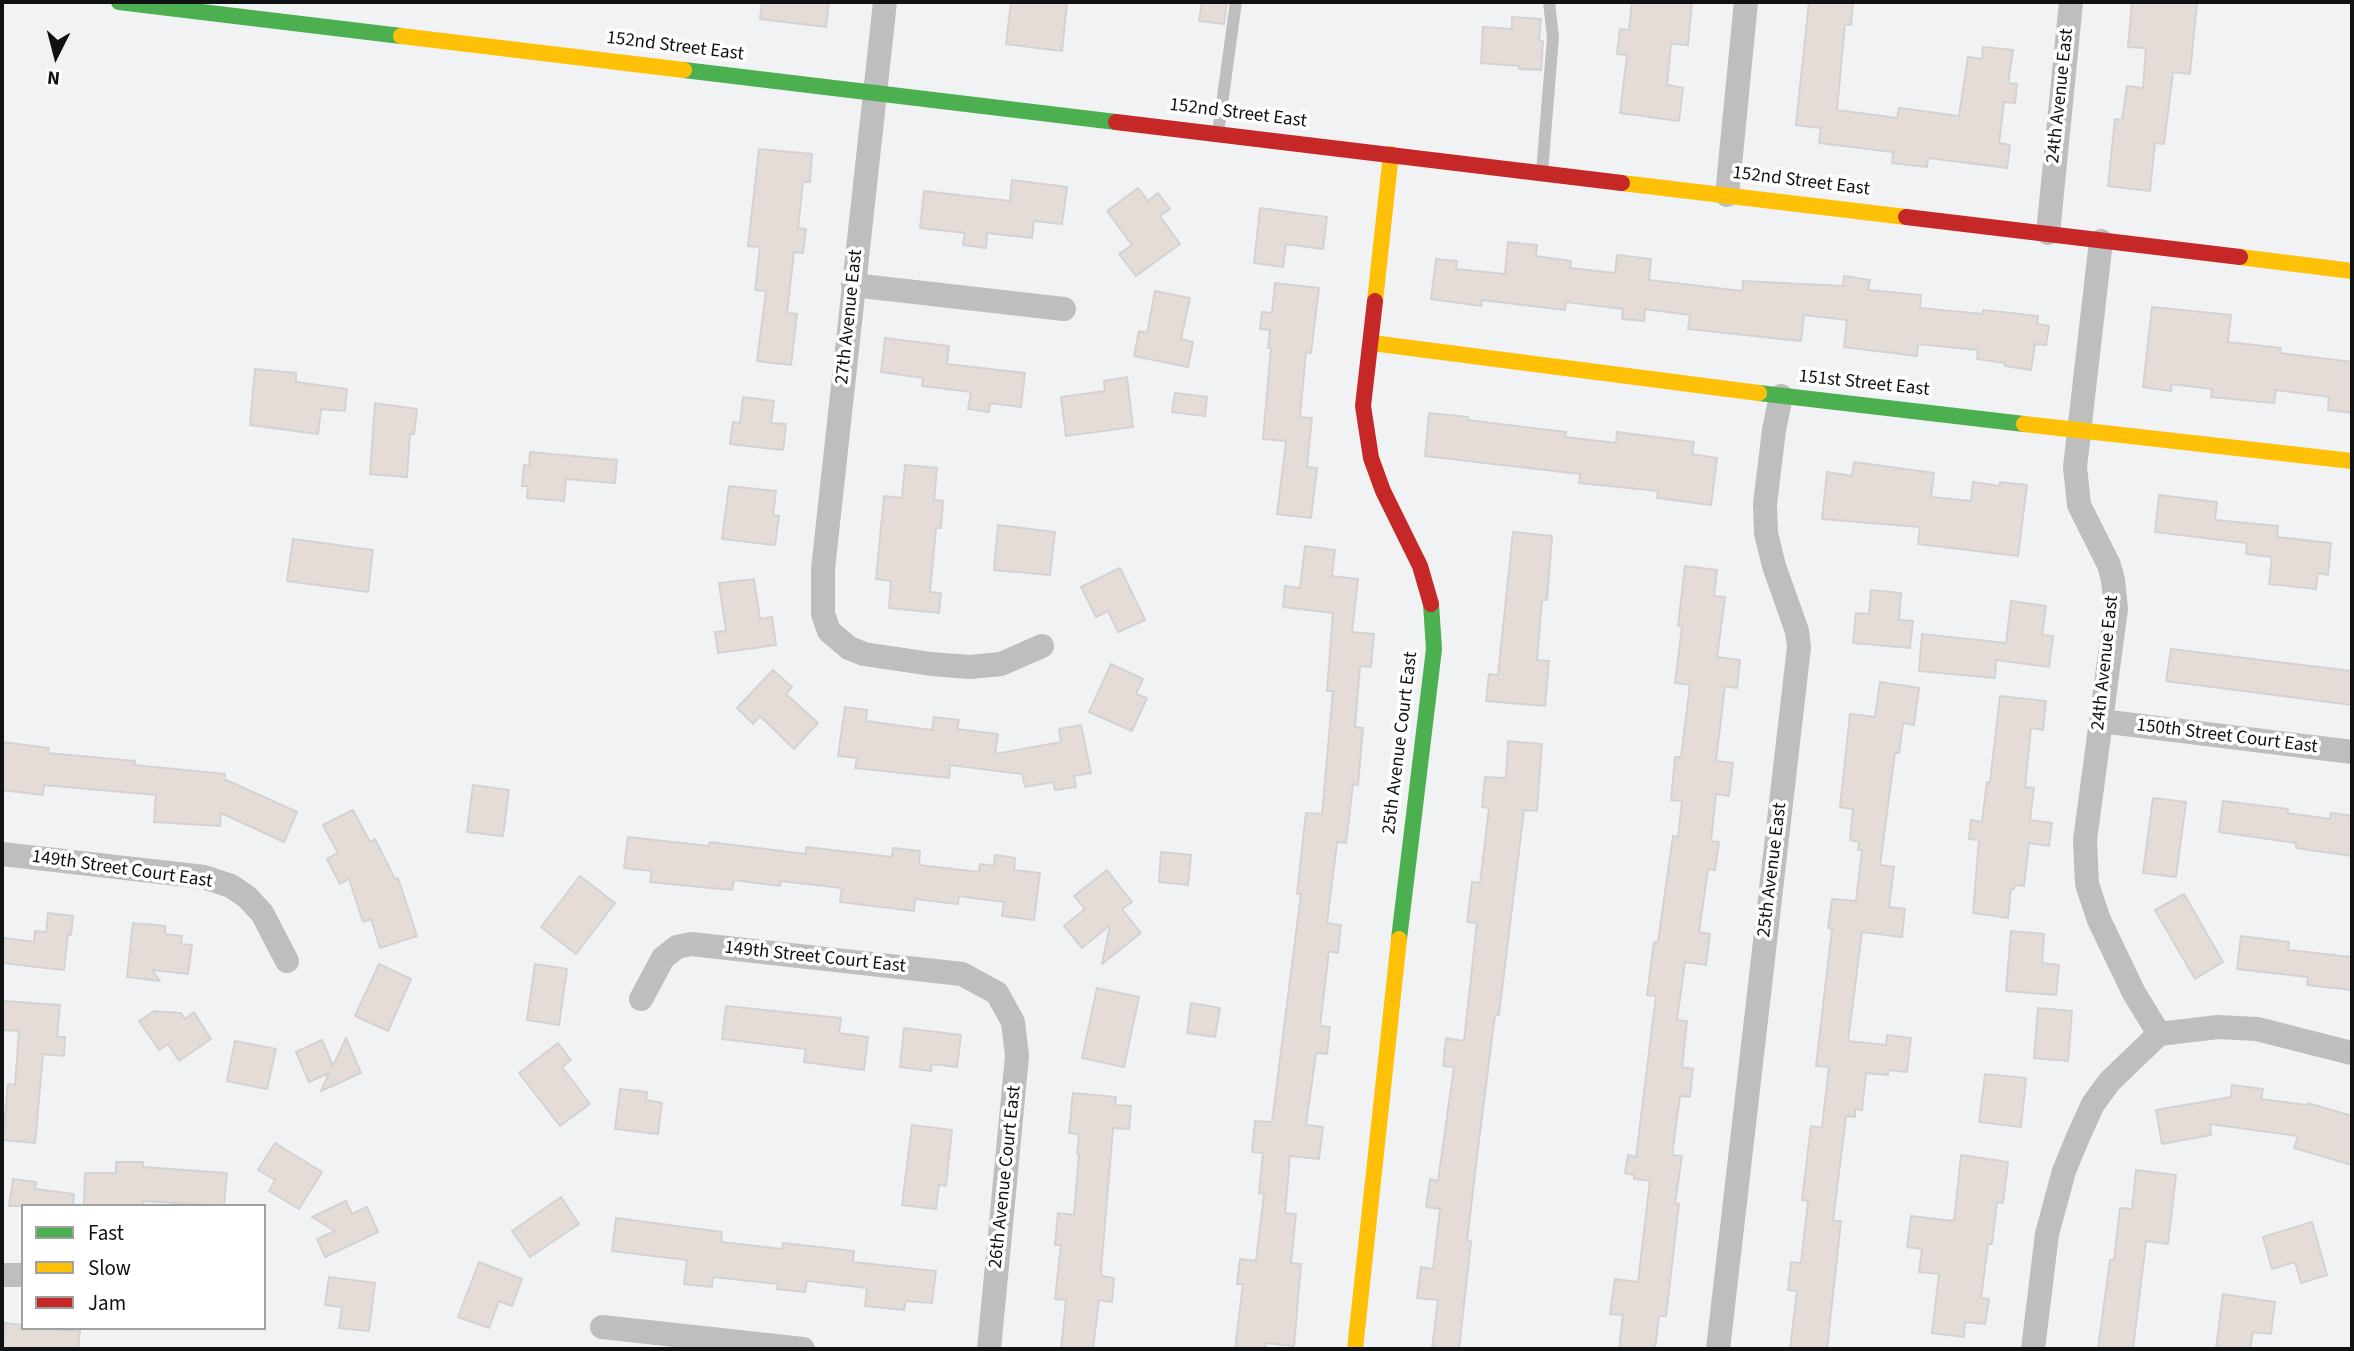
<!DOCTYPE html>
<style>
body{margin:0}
#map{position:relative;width:2354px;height:1351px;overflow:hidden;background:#f0f2f4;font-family:"Source Sans 3",sans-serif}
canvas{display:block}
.frame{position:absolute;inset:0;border:4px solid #101112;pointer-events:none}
.legend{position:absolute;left:21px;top:1204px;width:245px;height:126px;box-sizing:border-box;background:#fff;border:2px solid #9fa0a0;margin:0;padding:9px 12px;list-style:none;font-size:21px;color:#101112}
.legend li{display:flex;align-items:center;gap:14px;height:35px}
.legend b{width:35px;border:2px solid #9fa0a0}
.north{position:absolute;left:21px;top:21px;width:70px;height:70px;-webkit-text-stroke:5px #fff;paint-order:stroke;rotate:186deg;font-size:19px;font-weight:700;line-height:28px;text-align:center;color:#101112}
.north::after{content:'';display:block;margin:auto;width:24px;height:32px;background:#101112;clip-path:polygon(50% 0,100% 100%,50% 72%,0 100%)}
</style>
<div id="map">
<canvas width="2354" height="1351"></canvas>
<div class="frame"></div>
<ul class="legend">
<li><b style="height:9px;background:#4caf50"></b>Fast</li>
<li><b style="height:9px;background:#ffc107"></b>Slow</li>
<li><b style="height:9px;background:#c62828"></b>Jam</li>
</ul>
<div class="north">N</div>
</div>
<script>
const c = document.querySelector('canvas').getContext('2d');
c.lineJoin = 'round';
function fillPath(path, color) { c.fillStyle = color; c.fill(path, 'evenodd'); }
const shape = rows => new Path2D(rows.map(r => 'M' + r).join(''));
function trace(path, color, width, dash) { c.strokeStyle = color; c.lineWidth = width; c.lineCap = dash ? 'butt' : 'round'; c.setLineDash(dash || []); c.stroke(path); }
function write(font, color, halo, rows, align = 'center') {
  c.font = font + ' "Source Sans 3",sans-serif'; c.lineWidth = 7; c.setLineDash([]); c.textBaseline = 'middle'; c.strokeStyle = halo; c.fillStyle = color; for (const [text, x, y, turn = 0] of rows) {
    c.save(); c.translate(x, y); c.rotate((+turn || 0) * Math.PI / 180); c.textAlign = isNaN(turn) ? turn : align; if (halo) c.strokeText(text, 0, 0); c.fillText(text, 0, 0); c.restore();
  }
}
const building = shape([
 [762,2,829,2,826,27,760,19,762,2],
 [1011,2,1067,3,1062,51,1006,44,1011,2],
 [1202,2,1227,2,1224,24,1199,21,1202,2],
 [1632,2,1692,2,1688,45,1671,44,1667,85,1683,88,1679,121,1620,113,1627,55,1617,54,1620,29,1629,30,1632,2],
 [1809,2,1853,2,1851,25,1845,24,1837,110,1897,118,1899,108,1959,116,1968,57,1982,59,1983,47,2013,50,2008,83,2017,84,2015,103,2004,102,1999,143,2010,145,2007,168,1928,158,1927,167,1892,163,1893,152,1819,143,1821,128,1796,125,1809,2],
 [2132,2,2197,2,2190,74,2173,72,2164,144,2155,143,2150,191,2108,186,2115,119,2122,120,2127,86,2143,88,2146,48,2128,47,2132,2],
 [1512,17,1541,19,1539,41,1543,41,1541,70,1519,69,1519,66,1481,63,1483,27,1512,29,1512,17],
 [759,149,812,154,810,182,803,182,798,228,806,229,803,253,794,252,787,313,797,314,791,365,757,361,766,291,755,290,760,247,748,246,759,149],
 [1012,180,1067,187,1062,224,1034,221,1032,238,987,233,986,248,963,245,965,233,920,228,924,191,1010,201,1012,180],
 [1138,188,1148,201,1158,193,1170,209,1160,216,1180,244,1136,276,1119,254,1132,245,1107,211,1138,188],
 [1260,208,1327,217,1323,249,1286,244,1283,267,1254,263,1260,208],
 [1508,242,1537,245,1536,256,1571,261,1570,268,1615,273,1617,255,1651,259,1649,280,1742,291,1743,281,1843,286,1844,276,1870,280,1868,290,1921,295,1920,308,1983,314,1983,310,2038,316,2037,324,2049,326,2046,345,2035,344,2031,370,2005,366,2005,363,1977,359,1978,350,1918,344,1917,356,1844,347,1847,320,1804,315,1801,341,1688,329,1690,315,1645,309,1644,321,1622,319,1623,309,1566,302,1565,310,1482,300,1481,306,1431,299,1436,259,1457,261,1456,269,1505,274,1508,242],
 [1275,283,1319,288,1311,353,1306,352,1300,417,1312,418,1307,467,1317,468,1311,518,1277,514,1286,441,1263,439,1271,348,1268,348,1270,330,1260,329,1262,312,1272,313,1275,283],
 [1155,291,1190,298,1181,339,1193,342,1188,367,1134,356,1139,331,1147,333,1155,291],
 [2152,307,2231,315,2228,342,2281,348,2280,353,2352,362,2352,413,2328,410,2329,397,2276,390,2274,403,2211,397,2212,389,2172,384,2171,391,2143,387,2152,307],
 [885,338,949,346,947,364,1025,373,1021,407,990,403,989,412,968,409,971,392,922,386,923,378,881,372,885,338],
 [255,369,296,373,296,382,347,389,345,411,321,409,318,434,250,425,255,369],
 [1127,377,1133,427,1066,436,1061,397,1105,391,1104,381,1127,377],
 [1175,393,1207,397,1205,416,1172,412,1175,393],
 [743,397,774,401,771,423,786,424,783,450,730,444,733,422,740,423,743,397],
 [375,403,417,409,414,434,410,434,407,477,370,474,375,403],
 [1429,413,1468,417,1467,420,1566,432,1565,437,1616,443,1617,432,1694,442,1692,454,1717,458,1711,505,1657,498,1658,491,1579,483,1580,474,1425,456,1429,413],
 [530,452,617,460,615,483,566,479,564,501,527,498,528,486,522,486,524,465,529,466,530,452],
 [1854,462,1934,473,1931,497,1971,501,1973,482,2000,486,2000,482,2027,485,2018,556,1918,544,1920,527,1822,519,1827,472,1852,476,1854,462],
 [905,465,937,468,934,500,943,501,941,528,936,528,930,592,941,593,939,613,889,608,891,581,876,579,884,496,902,498,905,465],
 [729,486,776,491,773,515,779,516,775,545,722,539,729,486],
 [2159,495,2217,502,2215,520,2278,526,2277,537,2331,543,2328,575,2318,573,2316,589,2269,584,2272,557,2246,554,2247,543,2155,532,2159,495],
 [998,525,1055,532,1050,575,994,570,998,525],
 [1513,532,1552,536,1547,600,1542,600,1537,660,1549,661,1545,706,1486,701,1489,674,1498,675,1513,532],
 [293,539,373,550,368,592,287,581,293,539],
 [1305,546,1335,550,1332,576,1358,579,1352,632,1374,634,1371,667,1360,666,1355,727,1363,728,1358,785,1353,784,1346,843,1337,842,1327,923,1341,925,1338,953,1329,951,1320,1026,1330,1027,1327,1054,1316,1053,1306,1125,1323,1127,1319,1159,1290,1156,1285,1213,1296,1214,1291,1263,1301,1264,1294,1346,1266,1343,1265,1349,1235,1349,1243,1284,1237,1284,1240,1259,1256,1261,1264,1194,1259,1193,1263,1153,1252,1152,1255,1121,1272,1122,1301,894,1297,894,1306,813,1322,814,1333,691,1327,691,1333,613,1283,607,1285,586,1300,588,1305,546],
 [1685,566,1717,570,1714,596,1725,597,1717,657,1740,660,1737,688,1725,686,1716,761,1733,763,1729,796,1716,794,1711,841,1719,842,1715,870,1708,869,1699,932,1710,934,1706,965,1685,962,1677,1020,1687,1021,1682,1067,1693,1069,1690,1097,1680,1096,1672,1155,1682,1156,1675,1203,1679,1204,1666,1316,1659,1316,1655,1349,1619,1349,1623,1315,1610,1314,1615,1279,1638,1282,1650,1181,1634,1179,1634,1175,1625,1173,1628,1155,1636,1157,1656,996,1647,995,1654,942,1658,942,1673,836,1678,837,1682,801,1671,800,1675,757,1681,757,1690,685,1675,683,1682,627,1678,626,1685,566],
 [1120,568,1145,620,1118,632,1108,611,1096,617,1081,587,1120,568],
 [754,579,760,619,772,617,776,645,718,653,715,632,726,631,719,583,754,579],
 [1871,590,1901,593,1899,620,1913,621,1910,648,1853,643,1856,613,1869,614,1871,590],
 [2011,601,2046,606,2042,635,2053,636,2049,667,1996,660,1995,678,1919,671,1922,634,2006,643,2011,601],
 [2171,649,2352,671,2352,705,2166,681,2171,649],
 [1111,664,1143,679,1136,694,1147,698,1132,731,1089,712,1111,664],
 [773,670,792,687,786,694,818,723,794,749,760,716,753,724,737,708,773,670],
 [1880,682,1919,688,1914,725,1903,723,1899,753,1895,753,1880,865,1894,867,1889,907,1905,909,1902,937,1862,932,1848,1041,1886,1045,1887,1035,1911,1038,1907,1072,1888,1070,1888,1075,1866,1073,1862,1110,1855,1109,1855,1117,1846,1116,1833,1221,1841,1221,1827,1349,1790,1349,1797,1291,1788,1290,1791,1262,1801,1263,1808,1201,1802,1200,1811,1126,1822,1128,1829,1067,1816,1066,1832,929,1828,928,1832,899,1856,901,1862,850,1858,850,1859,842,1850,840,1853,809,1840,807,1850,714,1875,717,1880,682],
 [2000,696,2046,701,2043,730,2031,728,2025,787,2034,788,2030,820,2052,823,2049,846,2029,843,2024,886,2015,885,2014,889,2011,889,2008,918,1973,913,1979,840,1969,839,1971,820,1982,822,1987,782,1990,782,2000,696],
 [845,707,867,710,866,721,932,730,934,717,959,720,957,729,998,734,995,754,1061,742,1059,729,1081,725,1091,773,1074,776,1076,787,1055,790,1053,782,1025,787,1022,774,950,765,949,778,855,768,857,758,838,756,845,707],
 [1508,741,1542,744,1537,811,1524,810,1499,1015,1495,1015,1479,1140,1467,1241,1471,1241,1459,1349,1432,1349,1438,1300,1417,1298,1421,1267,1433,1269,1440,1209,1426,1207,1430,1179,1438,1181,1454,1067,1443,1066,1446,1038,1464,1041,1477,923,1467,922,1472,882,1480,883,1489,808,1482,807,1485,777,1506,778,1508,741],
 [2,742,49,748,48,753,135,761,134,765,225,774,224,779,297,812,284,842,221,813,220,826,154,822,156,795,44,785,43,795,2,790,2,742],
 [473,785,509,790,503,836,467,832,473,785],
 [2153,798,2186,802,2176,877,2143,873,2153,798],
 [2223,801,2288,809,2287,813,2330,819,2331,813,2352,816,2352,856,2296,848,2296,843,2219,832,2223,801],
 [353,810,370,842,375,839,395,879,398,878,417,936,380,948,371,919,363,922,349,879,340,884,327,859,338,853,323,825,353,810],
 [628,837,709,846,710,842,806,854,806,847,892,857,893,848,920,851,919,865,979,872,980,864,994,866,995,855,1015,858,1014,870,1040,873,1034,920,1002,916,1004,902,959,896,958,904,915,899,914,911,840,902,842,888,781,881,780,886,734,880,732,890,650,882,652,871,624,868,628,837],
 [1161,852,1191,855,1188,885,1159,882,1161,852],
 [1107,870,1132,902,1122,909,1141,933,1102,964,1110,925,1082,948,1064,926,1085,909,1074,896,1107,870],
 [580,876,615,903,576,954,541,927,580,876],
 [2184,894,2223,962,2195,979,2155,910,2184,894],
 [48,913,73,916,71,935,68,934,64,970,2,963,4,938,34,942,35,931,46,932,48,913],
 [133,923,165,926,165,934,182,936,181,944,192,945,188,974,152,970,160,981,127,977,133,923],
 [2011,931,2044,934,2042,963,2059,965,2056,995,2006,991,2011,931],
 [2241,936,2289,942,2288,950,2352,957,2352,990,2307,985,2308,977,2237,969,2241,936],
 [379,964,411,979,388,1031,355,1016,379,964],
 [535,964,567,969,559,1025,527,1020,535,964],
 [1097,988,1139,997,1124,1067,1082,1058,1097,988],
 [3,1001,60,1005,57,1037,65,1037,64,1056,43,1054,35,1143,3,1140,8,1084,15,1085,19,1031,2,1030,3,1001],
 [1191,1003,1220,1008,1215,1037,1187,1033,1191,1003],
 [726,1006,841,1018,839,1033,868,1037,864,1070,804,1062,806,1049,722,1039,726,1006],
 [2038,1008,2072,1011,2068,1061,2034,1058,2038,1008],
 [154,1011,181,1013,185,1019,194,1012,211,1039,179,1061,168,1044,159,1050,139,1021,154,1011],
 [904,1028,961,1035,957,1067,932,1064,931,1071,900,1067,904,1028],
 [346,1038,361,1073,321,1091,329,1073,309,1082,296,1052,322,1040,333,1066,346,1038],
 [235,1041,276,1049,267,1089,227,1081,235,1041],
 [558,1043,571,1060,562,1067,590,1104,560,1126,519,1073,558,1043],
 [1985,1074,2026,1078,2021,1127,1979,1122,1985,1074],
 [2232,1085,2263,1089,2261,1099,2307,1105,2308,1103,2352,1116,2352,1165,2294,1148,2298,1136,2210,1124,2211,1135,2162,1144,2156,1110,2231,1097,2232,1085],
 [620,1089,647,1092,646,1100,662,1103,658,1134,615,1129,620,1089],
 [1073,1093,1116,1097,1115,1105,1131,1106,1129,1129,1113,1128,1101,1271,1102,1276,1114,1278,1112,1302,1099,1300,1093,1349,1061,1349,1066,1300,1055,1299,1061,1245,1055,1245,1058,1213,1074,1215,1079,1154,1077,1154,1079,1134,1069,1133,1073,1093],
 [912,1125,952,1130,946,1186,939,1185,936,1209,902,1205,912,1125],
 [275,1143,322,1172,299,1209,269,1191,275,1180,258,1170,275,1143],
 [1961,1155,2008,1162,2003,1203,1997,1202,1992,1244,1988,1244,1981,1298,1989,1299,1985,1324,1965,1322,1964,1337,1932,1333,1939,1274,1919,1272,1922,1249,1907,1247,1911,1216,1954,1221,1961,1155],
 [116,1162,143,1162,143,1167,227,1173,224,1206,143,1201,143,1206,84,1206,85,1173,116,1173,116,1162],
 [2136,1170,2176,1175,2168,1244,2146,1241,2133,1349,2098,1349,2110,1260,2114,1260,2120,1208,2132,1209,2136,1170],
 [13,1179,36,1182,35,1189,74,1194,73,1206,9,1206,13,1179],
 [561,1197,579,1224,530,1257,512,1231,561,1197],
 [346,1201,352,1214,367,1207,378,1232,325,1257,317,1239,335,1231,312,1217,346,1201],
 [616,1218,722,1232,721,1242,782,1249,783,1243,854,1251,853,1262,936,1271,932,1303,906,1301,904,1310,865,1306,867,1288,807,1281,805,1292,777,1289,778,1284,713,1277,712,1287,684,1284,687,1260,612,1251,616,1218],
 [2312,1222,2327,1275,2301,1283,2295,1262,2272,1269,2263,1237,2312,1222],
 [479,1262,522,1279,512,1306,499,1301,489,1328,458,1317,479,1262],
 [329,1277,375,1283,369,1331,339,1328,342,1307,325,1305,329,1277],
 [2223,1294,2275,1302,2271,1334,2253,1332,2250,1349,2216,1349,2223,1294],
 [5,1323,23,1325,23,1328,80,1331,78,1349,3,1349,5,1323]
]);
fillPath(building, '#e5dbd7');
trace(building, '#d3d3d4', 2);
trace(shape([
 [1218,133,1236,2],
 [1542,172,1553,37,1549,2]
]), '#bebebe', 12);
trace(shape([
 [885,2,823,569,823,614,829,631,849,648,864,654,931,664,970,667,1001,664,1042,646],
 [1727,195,1746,2],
 [2048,233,2071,2],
 [2101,241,2075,467,2079,505,2109,565,2113,580,2116,609,2085,840,2087,884,2099,920,2134,993,2159,1034],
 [853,285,1064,309],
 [2101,721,2352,752],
 [2,854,204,877,231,886,247,897,262,913,287,961],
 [641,999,663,958,677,947,691,944,962,974,997,993,1013,1022,1017,1056,989,1349],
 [2,1275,23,1275],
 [602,1327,803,1349],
 [1718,1349,1799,647,1797,631,1774,566,1766,533,1765,504,1774,430,1781,396],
 [2033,1349,2047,1234,2064,1171,2078,1137,2093,1104,2110,1081,2159,1034,2218,1027,2257,1029,2352,1053]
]), '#bebebe', 24);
trace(shape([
 [119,2,401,36],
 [684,70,1116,122],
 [1759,393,2024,424],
 [1399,939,1434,649,1431,604]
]), '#4caf50', 16);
trace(shape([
 [401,36,684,70],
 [1622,183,1906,217],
 [2240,257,2352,271],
 [1375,301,1391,154],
 [1372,343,1759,393],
 [2024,424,2352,461],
 [1355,1349,1399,939]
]), '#ffc107', 16);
trace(shape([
 [1116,122,1622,183],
 [1906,217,2240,257],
 [1375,301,1363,406,1371,458,1383,491,1420,566,1431,604]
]), '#c62828', 16);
write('19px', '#101112', '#fff', [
 ["152nd Street East",675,47,7],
 ["24th Avenue East",2061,96,-84],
 ["152nd Street East",1238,114,7],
 ["152nd Street East",1801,182,7],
 ["27th Avenue East",850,317,-84],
 ["151st Street East",1864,384,6],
 ["24th Avenue East",2106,663,-84],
 ["150th Street Court East",2227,737,7],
 ["25th Avenue Court East",1401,743,-83],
 ["149th Street Court East",122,870,8],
 ["25th Avenue East",1773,870,-83],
 ["149th Street Court East",815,958,6],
 ["26th Avenue Court East",1006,1177,-84]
]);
</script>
